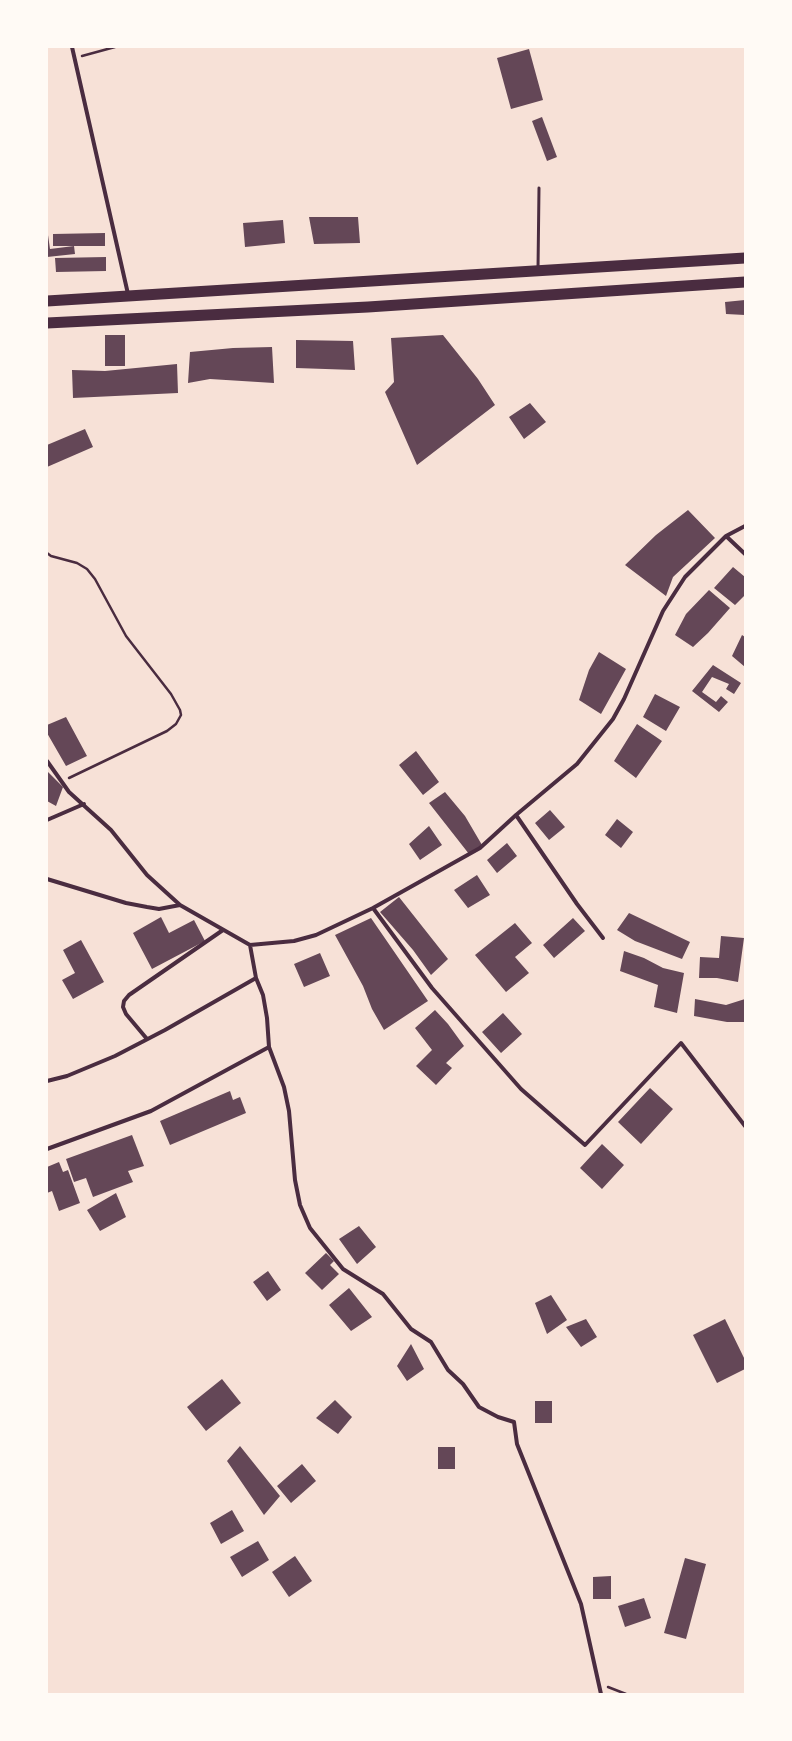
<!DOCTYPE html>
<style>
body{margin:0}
#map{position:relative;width:792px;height:1741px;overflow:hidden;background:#f7e1d7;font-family:"Fira Sans Condensed",sans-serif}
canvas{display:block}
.frame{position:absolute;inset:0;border:48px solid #fffaf5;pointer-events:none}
</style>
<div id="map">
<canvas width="792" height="1741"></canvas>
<div class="frame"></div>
</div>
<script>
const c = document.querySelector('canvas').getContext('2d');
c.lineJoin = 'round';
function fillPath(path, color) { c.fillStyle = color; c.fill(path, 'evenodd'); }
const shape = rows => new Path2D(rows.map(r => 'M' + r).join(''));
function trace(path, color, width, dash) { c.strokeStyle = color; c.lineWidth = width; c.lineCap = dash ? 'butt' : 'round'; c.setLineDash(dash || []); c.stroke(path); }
fillPath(shape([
 [529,49,543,100,511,109,497,58],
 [542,117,557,157,547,161,532,121],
 [309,217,358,217,360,243,314,244],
 [283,220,285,243,245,247,243,223],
 [47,228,50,249,74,246,75,254,47,257],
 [105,233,105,246,53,246,53,234],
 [106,257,106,271,56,272,55,258],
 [745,300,745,315,726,314,725,302],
 [105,335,125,335,125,366,105,366],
 [443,335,478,379,495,405,417,465,385,392,394,382,391,338],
 [296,340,353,341,355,370,296,368],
 [272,347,274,383,210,379,188,383,190,352,233,348],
 [177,364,178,393,73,398,72,370,105,371],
 [530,403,546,422,524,439,509,417],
 [85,429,93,447,47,467,47,445],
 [688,510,715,538,673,577,666,596,625,565,656,535],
 [733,567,745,577,745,595,735,605,714,588],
 [709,590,730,608,708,633,693,647,675,635,686,614],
 [742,635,745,637,745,667,732,656],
 [599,652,626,669,601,714,579,700,589,670],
 [713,665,741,683,734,694,726,689,729,684,712,677,702,692,716,702,721,696,728,702,719,712,692,691],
 [655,694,680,707,666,731,643,717],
 [66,717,87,756,66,766,47,733,47,725],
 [637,724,662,741,636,778,614,761],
 [416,751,439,782,423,795,399,765],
 [47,771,63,787,56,806,47,801],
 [445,792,465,816,482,845,469,854,429,803],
 [550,810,565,827,549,840,535,823],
 [617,819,633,832,621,848,605,835],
 [429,826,442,845,420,860,409,844],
 [507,843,517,856,497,873,487,860],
 [477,875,490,895,468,908,454,890],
 [399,897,448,959,431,975,413,950,380,912],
 [629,913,690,942,682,959,635,941,617,930],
 [161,917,169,933,194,920,205,941,152,969,133,933],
 [371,918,428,1001,384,1030,372,1009,363,986,335,935],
 [573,918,585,931,554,958,543,945],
 [515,923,532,943,515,957,529,973,506,992,475,955],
 [721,936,744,938,738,982,717,978,699,978,700,957,719,958],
 [81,940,104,982,73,999,62,980,75,973,63,950],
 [624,951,644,958,663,968,684,973,677,1013,654,1007,658,985,620,971],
 [320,953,330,976,304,987,294,964],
 [695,999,726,1005,745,999,745,1022,727,1022,694,1016],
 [435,1010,448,1024,464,1046,446,1063,452,1068,436,1085,416,1066,432,1050,415,1028],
 [503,1013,522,1034,501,1053,482,1032],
 [650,1088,673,1109,641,1144,618,1122],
 [230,1091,233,1100,240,1097,246,1113,170,1145,160,1121],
 [132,1135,144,1166,128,1171,133,1182,93,1197,86,1178,74,1182,66,1159],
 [602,1144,624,1165,602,1189,580,1168],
 [59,1162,63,1172,68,1170,80,1203,59,1211,52,1191,47,1193,47,1167],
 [116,1193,126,1217,100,1231,87,1210],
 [359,1226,376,1247,357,1264,339,1239],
 [326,1253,334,1261,330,1265,339,1274,322,1290,305,1273],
 [268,1271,281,1290,267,1301,253,1282],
 [349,1288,372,1317,351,1331,329,1305],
 [551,1295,567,1320,547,1334,535,1303],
 [586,1319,597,1337,581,1347,566,1327],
 [725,1319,745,1360,745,1369,717,1383,693,1335],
 [411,1344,424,1369,407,1381,397,1366],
 [222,1379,241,1403,206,1431,187,1407],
 [335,1400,352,1417,338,1434,316,1418],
 [535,1401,552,1401,552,1423,535,1423],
 [240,1446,280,1496,264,1515,227,1461],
 [438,1447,455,1447,455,1469,438,1469],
 [302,1464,316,1481,291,1503,277,1486],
 [232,1510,244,1531,221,1544,210,1523],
 [258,1541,269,1560,242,1577,230,1557],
 [295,1556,312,1581,289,1597,272,1572],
 [685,1558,706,1564,686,1639,664,1633],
 [611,1576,611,1599,593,1599,593,1577],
 [644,1598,651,1618,625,1627,618,1606]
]), '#644757');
trace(shape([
 [82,56,115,47],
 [47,553,51,556,77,563,87,569,95,579,126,636,171,694,180,710,181,715,176,724,167,731,69,778],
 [608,1687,626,1694]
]), '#4a2c40', 2.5);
trace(shape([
 [538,269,539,188]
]), '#4a2c40', 3);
trace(shape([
 [72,47,128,294],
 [726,536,745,554],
 [47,761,69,792,111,830,147,875,180,905,250,945,294,941,316,935,373,908,480,848,516,815,577,764,613,719,624,699,663,611,685,577,726,536,745,526],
 [516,815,577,904,603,938],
 [47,820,84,804],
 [47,879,126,903,147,907,159,909,180,905],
 [373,908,432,988,521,1089,585,1145,681,1043,745,1126],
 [250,945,256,978,263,995,267,1018,269,1047,284,1087,289,1111,295,1180,300,1205,310,1228,343,1269,383,1294,411,1329,431,1342,448,1370,463,1384,479,1407,498,1417,514,1422,517,1444,581,1604,601,1694],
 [147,1039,126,1014,123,1007,124,1001,129,995,223,930],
 [47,1081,67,1076,115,1056,165,1030,256,978],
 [47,1149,151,1111,269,1047]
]), '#4a2c40', 4);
trace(shape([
 [47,301,745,258],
 [47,323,368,307,745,282]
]), '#4a2c40', 11);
</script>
